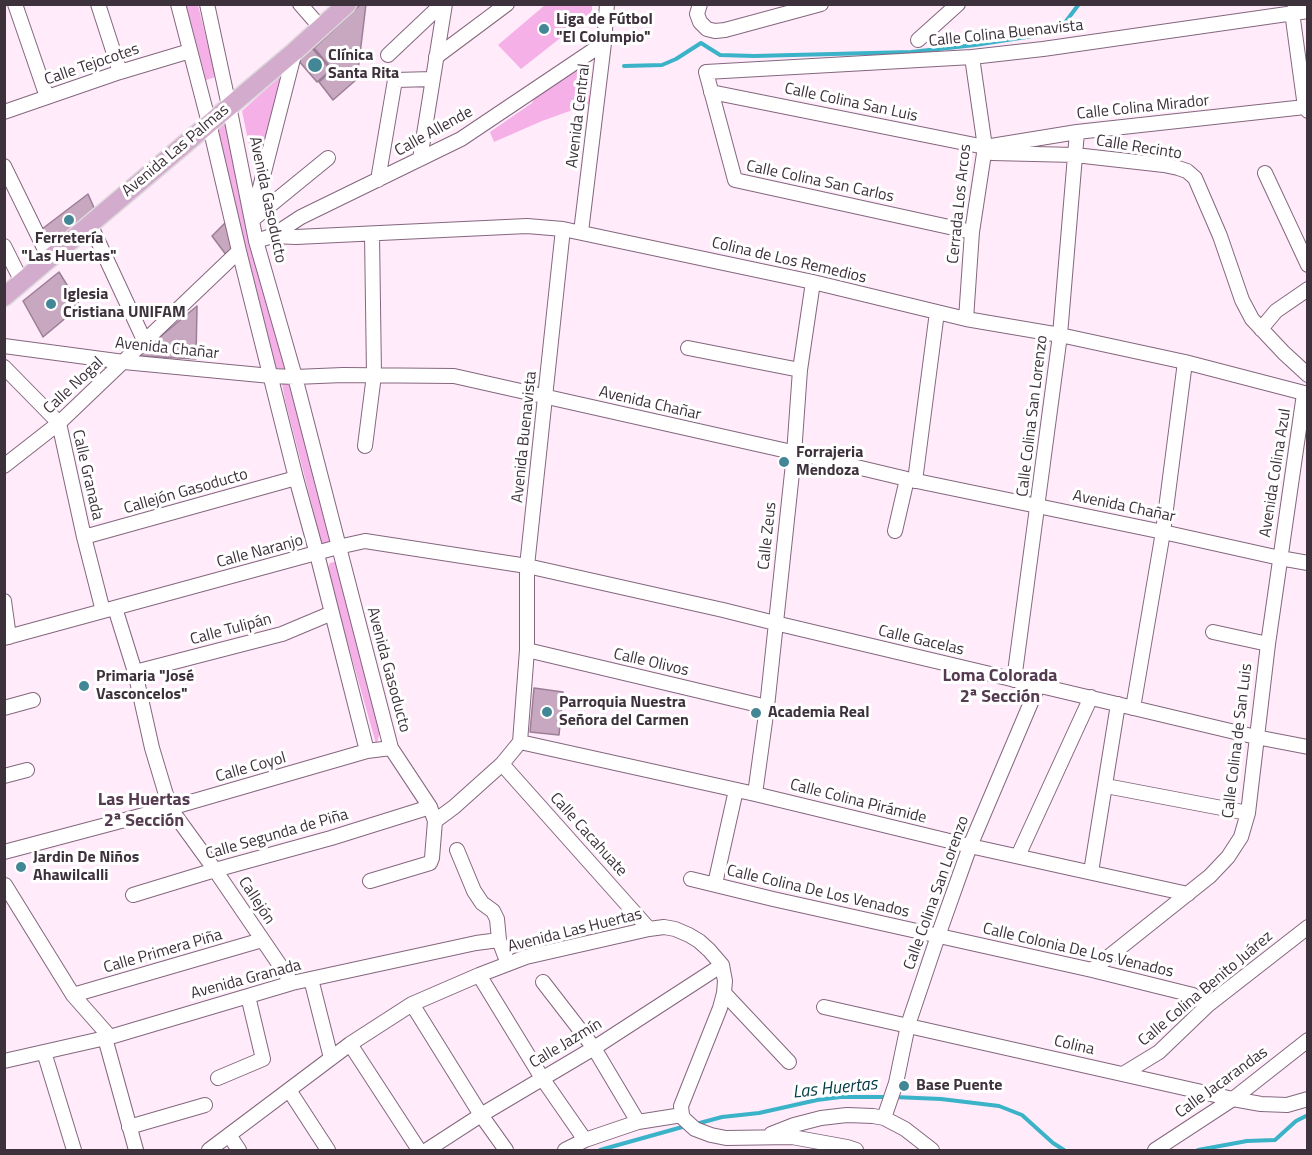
<!DOCTYPE html>
<meta charset="utf-8">
<style>
body{margin:0}
#map{position:relative;width:1312px;height:1155px;overflow:hidden;background:#ffebfa;font-family:"Titillium Web",sans-serif}
canvas{display:block}
.frame{position:absolute;inset:0;border:6px solid #3d313b;pointer-events:none}
</style>
<div id="map">
<canvas width="1312" height="1155"></canvas>
<div class="frame"></div>
</div>
<script>
const c = document.querySelector('canvas').getContext('2d');
c.lineJoin = 'round';
function fillPath(path, color) { c.fillStyle = color; c.fill(path, 'evenodd'); }
const shape = rows => new Path2D(rows.map(r => 'M' + r).join(''));
function trace(path, color, width, dash) { c.strokeStyle = color; c.lineWidth = width; c.lineCap = dash ? 'butt' : 'round'; c.setLineDash(dash || []); c.stroke(path); }
function write(font, color, halo, rows, align = 'center') {
  c.font = font + ' "Titillium Web",sans-serif'; c.lineWidth = 6; c.setLineDash([]); c.textBaseline = 'middle'; c.strokeStyle = halo; c.fillStyle = color; for (const [text, x, y, turn = 0] of rows) {
    c.save(); c.translate(x, y); c.rotate((+turn || 0) * Math.PI / 180); c.textAlign = isNaN(turn) ? turn : align; if (halo) c.strokeText(text, 0, 0); c.fillText(text, 0, 0); c.restore();
  }
}
fillPath(shape([
 [186,5,198,5,216,77,206,80],
 [545,5,592,5,592,13,521,69,498,45],
 [589,63,589,104,542,121,494,142,490,132,532,103,536,95],
 [288,69,258,187,242,111],
 [226,119,286,369,276,368,238,215,217,123],
 [282,383,292,384,333,541,323,548,285,400],
 [334,562,339,564,381,726,378,740,376,744,327,569,330,563]
]), '#f5b0e7');
trace(shape([
 [624,66,662,65,676,59,701,43,720,55,754,56,911,52,975,45,1058,32,1079,4],
 [894,1097,941,1099,999,1106,1022,1115,1053,1143,1064,1150],
 [696,1124,722,1117,759,1113,817,1100,840,1097,887,1097],
 [600,1150,686,1126],
 [1198,1150,1247,1141,1275,1140,1296,1121,1308,1115]
]), '#3ab2c8', 4);
const building = shape([
 [361,4,366,4,357,79,333,100,319,82,333,70,314,48,361,4],
 [312,48,331,70,317,82,298,60,312,48],
 [88,194,95,210,50,249,42,229,88,194],
 [225,223,234,253,227,256,212,236,225,223],
 [59,272,80,306,43,337,23,301,59,272],
 [197,306,196,359,141,356,142,352,197,306],
 [534,688,563,692,559,735,530,732,534,688]
]);
fillPath(building, '#c7a8c0');
trace(building, '#9c7e96', 1.5);
const minor = shape([
 [15,4,47,97],
 [98,4,120,72],
 [178,4,209,123,239,251,296,478,317,554,367,751],
 [207,4,229,106,256,241,295,377,391,748,430,807,435,821,432,858,430,863,370,881],
 [300,4,321,28],
 [700,4,697,14,700,22,707,29,715,31,725,30,821,4],
 [1292,12,1305,107,1308,111],
 [918,40,958,4],
 [388,55,442,4],
 [436,57,507,4],
 [711,92,985,147,992,153,1075,155,1164,165,1178,168,1187,171,1195,178,1220,236,1242,300,1252,319,1284,353,1308,375],
 [4,112,120,72,190,51],
 [985,147,1077,132,1305,107],
 [420,159,445,4],
 [4,166,49,258],
 [1265,173,1308,265],
 [378,180,395,80,433,79],
 [253,215,295,51],
 [252,220,328,158],
 [90,224,145,342],
 [581,232,604,43,607,4],
 [972,232,735,180,706,72,972,57,1043,49,1308,11],
 [272,236,301,217,461,139,604,43],
 [256,241,272,236,296,237,527,226,563,229,813,282,966,319,1060,335,1185,362,1308,394],
 [4,246,22,282],
 [966,319,972,232,985,147,972,57],
 [1261,329,1276,311,1308,289],
 [4,346,124,362,271,376,295,377,343,375,454,376,823,459,907,479,1163,532,1280,558,1308,563],
 [688,348,800,370],
 [4,367,59,423,84,537,103,611],
 [365,446,374,375,372,234],
 [4,466,59,423,239,251],
 [915,481,937,312],
 [895,531,907,479],
 [84,537,296,478],
 [4,601,9,637],
 [115,608,135,672,152,748,170,808,215,870,292,983],
 [1213,632,1268,644],
 [4,638,338,547,365,541,527,566,723,610,775,623,1256,737,1308,747],
 [527,650,767,707],
 [135,672,282,634,332,613],
 [1014,680,1060,335,1077,132],
 [4,708,33,700],
 [1133,708,1163,532,1185,362],
 [520,742,755,794,970,846,1188,894],
 [520,742,527,650,527,566,563,229],
 [502,764,649,929],
 [4,776,27,770],
 [1106,786,1248,813],
 [755,794,767,707,794,454,800,370,813,282],
 [435,821,454,807,502,764,520,742],
 [457,850,474,891,482,903,493,911,497,919,499,940,508,964],
 [4,852,170,808,367,751,391,748],
 [1018,856,1091,697],
 [1091,872,1118,704],
 [691,879,773,899,1092,970,1193,995,1208,1005],
 [715,884,736,790],
 [5,885,73,995,110,1037],
 [133,895,215,870,331,838,430,807],
 [1092,970,1210,876,1228,857,1241,837,1248,813,1268,644,1304,394],
 [479,975,542,1078,585,1140],
 [311,979,331,1058],
 [543,982,594,1048,638,1122],
 [724,993,789,1062],
 [73,995,262,940],
 [412,1004,481,1115,506,1150],
 [824,1007,1233,1099,1261,1104,1287,1105,1308,1099],
 [105,1038,136,1150],
 [350,1044,419,1150],
 [44,1052,74,1150],
 [4,1061,110,1037,292,983,476,943,499,940],
 [1123,1074,1159,1052,1208,1005,1308,927],
 [218,1078,263,1059,248,996],
 [289,1090,328,1150],
 [884,1118,896,1083,908,1025,938,936,970,846,1038,686],
 [129,1127,205,1105],
 [771,1134,794,1125,821,1118,847,1115,873,1116,884,1118,905,1129,932,1150],
 [229,1135,239,1150],
 [209,1150,350,1044,412,1004,479,975,526,957,649,929,664,927,675,929,689,935,699,941,709,950,722,965,725,981,724,993,720,1008,681,1106,682,1115,684,1119,695,1129,711,1135,726,1138,792,1137,847,1147,856,1150],
 [427,1150,481,1115,594,1048,722,965],
 [565,1150,585,1140,638,1122,682,1115],
 [1155,1150,1233,1099,1308,1040]
]);
const major = shape([
 [4,297,295,51,347,4]
]);
trace(minor, '#84677e', 16);
trace(major, '#dcdadc', 21);
trace(minor, '#fff', 14);
trace(major, '#d3abcc', 18);
for (const [x, y, r, color] of [
 [544,29,6,"#438796"],
 [315,65,8,"#438796"],
 [69,220,6,"#438796"],
 [51,304,6,"#438796"],
 [784,462,6,"#438796"],
 [84,686,6,"#438796"],
 [547,712,6,"#438796"],
 [756,713,6,"#438796"],
 [21,867,6,"#438796"],
 [904,1086,6,"#438796"]
]) { const dot = new Path2D(); dot.arc(x, y, r, 0, 2 * Math.PI); c.fillStyle = color; c.fill(dot); trace(dot, '#fff', 2); }
write('bold 16px', '#3d313b', '#fff', [
 ["Liga de Fútbol",556,20],
 ["\"El Columpio\"",556,38],
 ["Clínica",328,56],
 ["Santa Rita",328,74],
 ["Ferretería",69,239,"center"],
 ["\"Las Huertas\"",69,257,"center"],
 ["Iglesia",63,295],
 ["Cristiana UNIFAM",63,313],
 ["Forrajeria",796,453],
 ["Mendoza",796,471],
 ["Primaria \"José",96,677],
 ["Vasconcelos\"",96,695],
 ["Parroquia Nuestra",559,703],
 ["Señora del Carmen",559,721],
 ["Academia Real",768,713],
 ["Jardin De Niños",33,858],
 ["Ahawilcalli",33,876],
 ["Base Puente",916,1086]
], 'left');
write('16px', '#3d313b', '#fff', [
 ["Calle Colina Buenavista",1006,34,-6],
 ["Calle Tejocotes",92,65,-19],
 ["Calle Colina San Luis",851,103,12],
 ["Calle Colina Mirador",1143,108,-6],
 ["Avenida Central",579,116,-83],
 ["Calle Allende",434,132,-29],
 ["Calle Recinto",1139,148,9],
 ["Avenida Las Palmas",176,151,-40],
 ["Calle Colina San Carlos",820,182,12],
 ["Avenida Gasoducto",267,200,78],
 ["Cerrada Los Arcos",960,204,-84],
 ["Colina de Los Remedios",789,261,13],
 ["Avenida Chañar",167,349,6],
 ["Calle Nogal",74,386,-43],
 ["Avenida Chañar",650,404,13],
 ["Calle Colina San Lorenzo",1033,416,-83],
 ["Avenida Buenavista",525,437,-84],
 ["Avenida Colina Azul",1276,473,-81],
 ["Calle Granada",87,475,77],
 ["Callejón Gasoducto",186,492,-16],
 ["Avenida Chañar",1124,507,12],
 ["Calle Zeus",768,536,-84],
 ["Calle Naranjo",260,552,-15],
 ["Calle Tulipán",231,630,-15],
 ["Calle Gacelas",921,641,13],
 ["Calle Olivos",651,663,13],
 ["Avenida Gasoducto",388,670,75],
 ["Calle Colina de San Luis",1238,741,-83],
 ["Calle Coyol",251,768,-16],
 ["Calle Colina Pirámide",858,802,14],
 ["Calle Segunda de Piña",277,835,-16],
 ["Calle Cacahuate",588,835,48],
 ["Calle Colina De Los Venados",818,892,13],
 ["Calle Colina San Lorenzo",937,893,-70],
 ["Callejón",256,901,57],
 ["Avenida Las Huertas",575,931,-14],
 ["Calle Colonia De Los Venados",1078,951,13],
 ["Calle Primera Piña",163,952,-16],
 ["Avenida Granada",246,980,-15],
 ["Calle Colina Benito Juárez",1206,989,-40],
 ["Calle Jazmín",566,1044,-31],
 ["Colina",1074,1046,13],
 ["Calle Jacarandas",1222,1083,-36]
]);
write('bold 18px', '#553b50', '#fff', [
 ["Loma Colorada",1000,677],
 ["2ª Sección",1000,698],
 ["Las Huertas",144,801],
 ["2ª Sección",144,822]
]);
write('italic 18px', '#003942', '#fff', [
 ["Las Huertas",835,1089,-6]
]);
</script>
